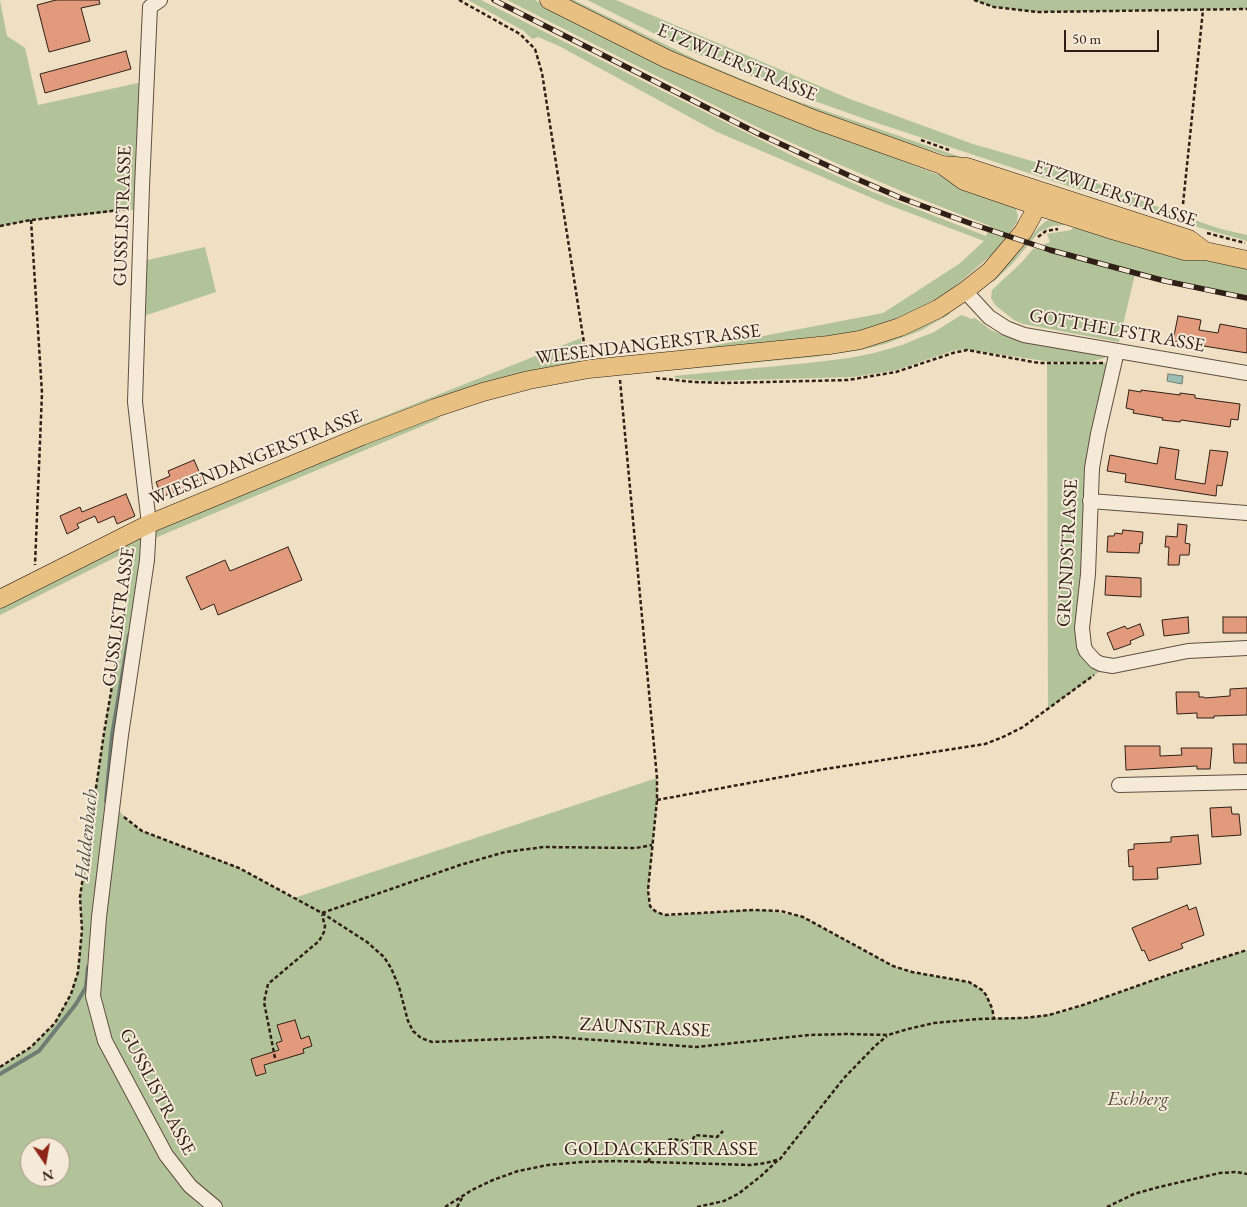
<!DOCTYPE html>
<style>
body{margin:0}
#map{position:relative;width:1247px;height:1207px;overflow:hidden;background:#efdfc3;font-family:"EB Garamond",serif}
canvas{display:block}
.north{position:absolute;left:20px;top:1137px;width:50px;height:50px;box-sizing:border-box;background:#f5ead8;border:1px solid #a6998a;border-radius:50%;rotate:168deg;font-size:14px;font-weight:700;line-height:20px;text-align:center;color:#2f1f16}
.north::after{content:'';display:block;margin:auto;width:18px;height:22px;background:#8f2418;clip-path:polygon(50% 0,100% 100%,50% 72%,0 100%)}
.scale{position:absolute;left:1064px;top:30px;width:95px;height:22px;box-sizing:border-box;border:2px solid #2f1f16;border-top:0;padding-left:6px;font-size:15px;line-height:18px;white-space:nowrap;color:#2f1f16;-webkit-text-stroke:4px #f5ead8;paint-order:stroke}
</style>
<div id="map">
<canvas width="1247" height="1207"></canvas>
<div class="north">N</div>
<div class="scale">50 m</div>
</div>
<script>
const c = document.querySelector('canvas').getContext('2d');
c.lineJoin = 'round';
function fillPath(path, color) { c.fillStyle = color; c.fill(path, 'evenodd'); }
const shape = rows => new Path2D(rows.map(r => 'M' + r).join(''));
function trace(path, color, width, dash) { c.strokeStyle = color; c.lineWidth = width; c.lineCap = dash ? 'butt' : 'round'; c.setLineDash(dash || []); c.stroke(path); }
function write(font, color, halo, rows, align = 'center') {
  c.font = font + ' "EB Garamond",serif'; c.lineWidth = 4; c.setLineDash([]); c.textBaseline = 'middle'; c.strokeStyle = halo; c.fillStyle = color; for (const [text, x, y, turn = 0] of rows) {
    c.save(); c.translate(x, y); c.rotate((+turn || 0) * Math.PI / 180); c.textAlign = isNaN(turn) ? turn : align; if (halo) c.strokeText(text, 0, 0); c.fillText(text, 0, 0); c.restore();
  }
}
fillPath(shape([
 [0,0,7,36,25,48,38,105,147,81,142,209,32,220,0,226],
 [468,0,481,0,799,159,873,192,986,236,990,226,913,196,838,164,757,127,507,0,535,0,610,39,794,119,1011,203,1016,209,1018,216,1017,222,998,249,952,289,917,311,871,331,693,354,711,346,883,313,959,264,984,241,886,204,717,132,559,46,538,37,532,39,524,31],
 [565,0,574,0,699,61,782,96,978,163,961,160,876,133,790,103,680,56],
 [587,0,616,0,850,99,973,144,1063,170,1179,215,1221,229,1247,235,1247,241,1187,224,1083,191,868,120,806,98,733,69,681,47],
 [974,0,1247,0,1247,9,1038,12,994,7],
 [1054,219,1068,221,1065,225,1052,226,1039,232,1012,264,993,282,992,280,1018,253,1039,227,1046,221],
 [1079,224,1201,259,1247,269,1247,298,1135,274,1119,342,1023,324,1014,320,995,305,991,298,992,290,1022,262,1033,249,1050,242,1047,234,1071,230],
 [205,247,216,292,141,317,143,261],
 [949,312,950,314,920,331,885,344,861,350,814,357,655,372,663,368,901,335,929,323],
 [961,315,972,319,975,318,991,330,1004,336,1023,341,1100,354,1105,358,1084,363,1051,362,964,349,952,351,897,370,854,377,710,381,676,378,674,376,808,363,849,358,874,353,902,345,919,338,934,332],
 [581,338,583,356,581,361,577,366,361,432,359,426],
 [1115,363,1098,434,1083,641,1107,666,1048,709,1047,364],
 [435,408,439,419,148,541,113,804,129,822,142,831,239,868,294,898,657,778,657,800,648,895,650,906,655,911,664,915,677,915,744,910,767,910,803,917,893,966,912,972,969,982,982,990,986,995,992,1008,994,1018,1035,1017,1066,1011,1171,974,1247,950,1247,1207,0,1207,0,1067,31,1047,55,1023,71,994,78,972,82,930,80,897,86,854,104,733,136,547,0,615,0,599],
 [30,1147,60,1147,60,1177,30,1177]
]), '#b3c399');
const water = shape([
 [1168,374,1183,376,1182,384,1167,381,1168,374]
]);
fillPath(water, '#9abdb4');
trace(water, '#6f7e75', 1);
trace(shape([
 [106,801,112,735,129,635],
 [0,1074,39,1051,76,1004,86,987,88,967]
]), '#6f7e75', 4);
const building = shape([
 [56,0,99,0,100,4,81,8,90,41,49,52,37,5,56,0],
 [126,51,131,69,45,93,40,74,126,51],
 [1178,316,1201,320,1199,330,1218,333,1220,324,1247,329,1247,353,1173,341,1178,316],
 [1129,390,1141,392,1141,390,1180,395,1180,393,1195,395,1195,398,1240,404,1238,420,1231,419,1230,427,1181,420,1180,422,1162,420,1163,418,1133,413,1134,410,1126,408,1129,390],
 [1160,447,1179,450,1175,479,1205,484,1210,450,1228,452,1222,486,1217,485,1216,496,1125,482,1126,474,1107,471,1110,455,1157,464,1160,447],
 [194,460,204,483,177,494,176,491,162,497,156,482,170,476,168,471,194,460],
 [126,494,135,516,117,524,114,516,98,523,95,516,77,524,79,528,67,534,60,516,80,507,82,512,126,494],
 [1178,524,1187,525,1185,543,1190,544,1189,555,1180,555,1179,565,1168,565,1169,547,1165,547,1166,536,1177,537,1178,524],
 [1123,530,1143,532,1142,544,1140,543,1139,553,1107,552,1108,536,1114,536,1115,533,1122,534,1123,530],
 [288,547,302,580,218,615,214,604,201,610,186,577,225,560,230,571,288,547],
 [1106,576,1141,578,1141,597,1105,595,1106,576],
 [1188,617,1189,633,1164,636,1162,620,1188,617],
 [1223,617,1247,617,1247,633,1223,633,1223,617],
 [1140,624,1144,635,1130,641,1131,644,1114,650,1107,633,1125,626,1127,629,1140,624],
 [1247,688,1247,715,1214,716,1214,718,1197,718,1197,713,1177,714,1176,692,1199,692,1199,697,1204,697,1205,698,1230,696,1230,689,1247,688],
 [1233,744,1247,744,1247,763,1234,763,1233,744],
 [1125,746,1160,746,1160,756,1182,755,1181,748,1212,748,1210,769,1197,769,1197,766,1126,770,1125,746],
 [1231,807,1232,814,1239,814,1241,835,1212,837,1210,808,1231,807],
 [1198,835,1201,864,1157,868,1158,879,1133,880,1133,866,1129,867,1128,850,1134,849,1134,844,1171,842,1171,837,1198,835],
 [1187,905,1189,910,1196,907,1204,935,1181,944,1183,948,1149,961,1144,950,1142,951,1132,928,1187,905],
 [295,1020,301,1039,309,1036,312,1046,303,1049,304,1053,264,1065,266,1073,256,1076,251,1059,279,1050,276,1043,282,1041,277,1025,295,1020]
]);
fillPath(building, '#e19a7b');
trace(building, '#2f1f16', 1);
const minor = shape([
 [160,0,150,7,142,187,135,402,149,524,147,560,121,735,99,917,93,996,105,1041,166,1155,190,1186,215,1207],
 [965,291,989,317,1006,328,1024,335,1247,373],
 [1117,351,1098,434,1092,468,1088,574,1082,628,1084,646,1086,651,1095,661,1101,664,1113,666,1188,651,1247,648],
 [1090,501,1247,513],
 [1119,785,1247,782]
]);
const major = shape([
 [549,0,667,59,741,90,816,120,942,165,967,167,1189,239,1205,251],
 [942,165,964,181,1037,206,1109,229,1185,251,1205,251,1247,260],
 [0,599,149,524,362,436,435,408,483,392,529,380,589,369,829,345,860,340,900,327,938,309,965,291,990,271,1023,232,1032,216,1042,192]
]);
trace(minor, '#5f4f41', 16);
trace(major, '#2f1f16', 19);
trace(shape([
 [459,0,520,34,535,49,542,73,586,356],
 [974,0,994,7,1038,12,1247,9],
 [921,140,949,150],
 [1183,204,1203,10],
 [31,220,42,393,35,565],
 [0,226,31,220,130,209],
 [1207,233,1245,243],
 [1038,237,1046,231,1058,229],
 [656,378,694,382,725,383,848,380,896,372,953,353,967,350,1039,363,1103,363],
 [620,380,657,778,657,800,648,890,650,906,655,911,664,915,753,910,781,911,803,917,893,966,912,972,969,982,982,990,986,995,992,1008,994,1018],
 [657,800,825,769,985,744,1003,737,1023,727,1094,675],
 [124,817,142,831,239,868,322,913,367,942,384,957,391,968,399,987,408,1021,413,1031,421,1038,432,1042,554,1037,696,1047,809,1035,847,1034,888,1035,908,1029,934,1023,978,1019,1023,1018,1049,1015,1083,1005,1171,974,1247,950],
 [322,913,460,865,505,852,544,847,636,848,652,845],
 [275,1058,264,1002,268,984,319,941,324,932,325,926,322,915],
 [0,1067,31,1047,55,1023,71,994,78,972,82,930,80,897,104,733,125,609],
 [648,1162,652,1154,666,1148,668,1140,673,1139,689,1142,692,1141,695,1135,717,1137,723,1131],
 [445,1207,472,1190,493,1180,518,1171,548,1165,582,1162,616,1161,751,1165,766,1163,780,1159,844,1078,875,1046,887,1036],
 [457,1207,462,1198],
 [697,1207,724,1201,738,1194,761,1176,778,1160],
 [1107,1207,1134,1194,1159,1187,1220,1173,1236,1172,1247,1174]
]), '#2f1f16', 2.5, [4, 2.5]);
trace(minor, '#f5ead8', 14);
trace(major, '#e8c082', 18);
const rail = shape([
 [494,0,757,133,850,176,901,198,972,224,1050,250,1165,281,1247,298]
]);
trace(rail, '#2f1f16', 5.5);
trace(rail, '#f5ead8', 4, [11]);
write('19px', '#2f1f16', '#f5ead8', [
 ["ETZWILERSTRASSE",737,63,23],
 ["ETZWILERSTRASSE",1115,194,19],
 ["GUSSLISTRASSE",123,216,-88],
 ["GOTTHELFSTRASSE",1117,331,10],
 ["WIESENDANGERSTRASSE",648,345,-7],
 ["WIESENDANGERSTRASSE",256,458,-22],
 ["GRUNDSTRASSE",1068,553,-87],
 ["GUSSLISTRASSE",119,617,-82],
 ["ZAUNSTRASSE",645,1028,3],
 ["GUSSLISTRASSE",157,1092,62],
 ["GOLDACKERSTRASSE",661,1150]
]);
write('italic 19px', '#57503d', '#f5ead8', [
 ["Eschberg",1138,1100]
]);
write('italic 20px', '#4f4e45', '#f5ead8', [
 ["Haldenbach",87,835,-84]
]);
</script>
